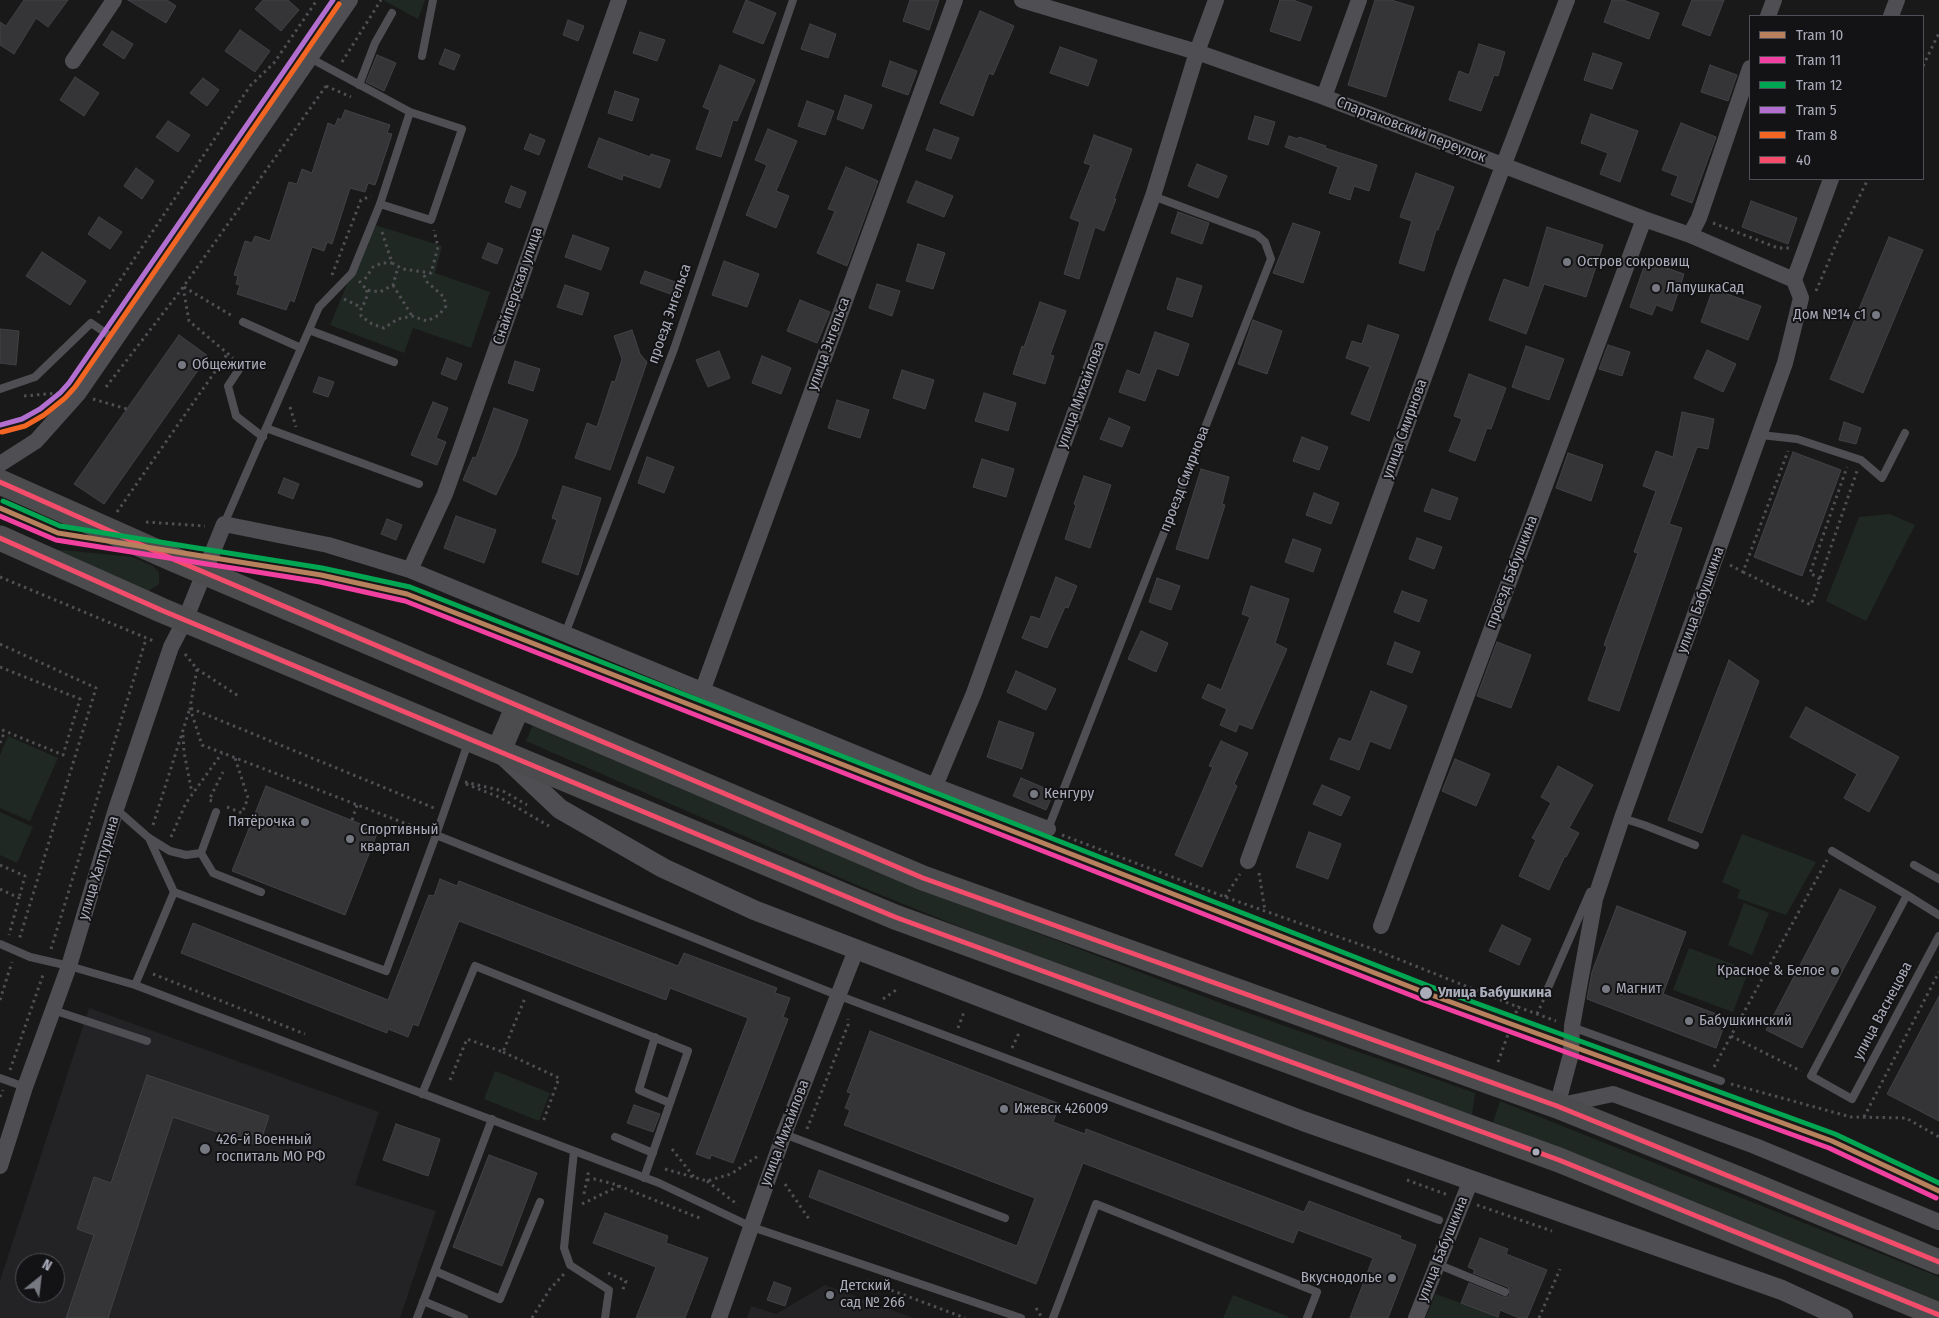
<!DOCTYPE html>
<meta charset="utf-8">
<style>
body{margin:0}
#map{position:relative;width:1939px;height:1318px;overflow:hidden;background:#191919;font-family:"Fira Sans Condensed",sans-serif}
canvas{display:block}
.legend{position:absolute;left:1749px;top:15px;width:175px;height:165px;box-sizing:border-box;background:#131315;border:1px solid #4f5057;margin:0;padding:6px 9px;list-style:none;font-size:15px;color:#aaacba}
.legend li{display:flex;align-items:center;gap:10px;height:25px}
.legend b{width:25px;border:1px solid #4f5057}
.north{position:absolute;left:15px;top:1253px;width:50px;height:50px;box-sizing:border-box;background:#131315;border:1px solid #4f5057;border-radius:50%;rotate:29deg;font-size:14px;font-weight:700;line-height:20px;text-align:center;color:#aaacba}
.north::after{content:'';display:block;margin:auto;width:18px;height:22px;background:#777982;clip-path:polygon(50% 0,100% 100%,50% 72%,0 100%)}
</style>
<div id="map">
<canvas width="1939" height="1318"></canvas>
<ul class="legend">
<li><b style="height:6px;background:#b6815c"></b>Tram 10</li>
<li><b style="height:6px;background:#f240a1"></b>Tram 11</li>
<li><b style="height:6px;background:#00a651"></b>Tram 12</li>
<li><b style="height:6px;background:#b36fd0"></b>Tram 5</li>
<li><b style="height:6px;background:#f26522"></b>Tram 8</li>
<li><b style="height:6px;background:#f44d6c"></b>40</li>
</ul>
<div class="north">N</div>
</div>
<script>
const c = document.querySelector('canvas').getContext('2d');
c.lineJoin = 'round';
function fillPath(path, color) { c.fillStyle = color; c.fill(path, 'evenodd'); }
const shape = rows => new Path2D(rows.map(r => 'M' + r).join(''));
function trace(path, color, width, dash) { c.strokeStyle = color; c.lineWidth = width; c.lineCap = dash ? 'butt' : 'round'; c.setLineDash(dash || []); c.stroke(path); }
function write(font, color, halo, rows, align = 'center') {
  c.font = font + ' "Fira Sans Condensed",sans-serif'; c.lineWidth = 4; c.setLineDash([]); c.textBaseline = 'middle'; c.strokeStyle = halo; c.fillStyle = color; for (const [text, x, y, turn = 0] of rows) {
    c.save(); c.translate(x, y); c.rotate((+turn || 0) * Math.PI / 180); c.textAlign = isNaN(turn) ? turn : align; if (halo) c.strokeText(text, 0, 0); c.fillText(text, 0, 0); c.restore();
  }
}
fillPath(shape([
 [89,1008,379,1112,355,1185,436,1211,400,1318,0,1318,0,1281],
 [25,1263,55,1263,55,1293,25,1293],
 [825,1285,913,1318,747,1318,751,1306,776,1314]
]), '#232325');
fillPath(shape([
 [383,0,425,0,418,19],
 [372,224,442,246,435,273,490,292,471,348,413,328,404,353,330,325],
 [1890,514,1915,525,1866,621,1826,601,1859,517],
 [52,549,132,557,153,566,159,573,159,584,146,593],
 [534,722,875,871,1231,1007,1475,1093,1472,1115,1291,1050,975,933,859,886,526,741],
 [8,736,58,758,30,821,0,808,0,755],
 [0,812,33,827,17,863,0,855],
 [1742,834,1816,862,1786,915,1737,898,1740,890,1722,882],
 [1744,903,1769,913,1752,955,1728,945],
 [1689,948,1749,970,1733,1012,1673,990],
 [495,1071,550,1093,539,1121,484,1099],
 [1500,1101,1939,1277,1939,1303,1493,1122],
 [1435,1294,1461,1303,1501,1318,1426,1318],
 [1233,1295,1289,1317,1288,1318,1223,1318]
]), '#202823');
const building = shape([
 [24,0,68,0,48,27,36,18,14,54,0,45,0,22,6,26,24,0],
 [128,0,167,0,176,6,166,23,128,0],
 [263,0,288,0,299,10,281,31,255,9,263,0],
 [746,0,776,13,763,44,733,32,746,0],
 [910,0,939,0,929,30,903,21,910,0],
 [1280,0,1293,0,1312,7,1300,41,1270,31,1280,0],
 [1375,0,1391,0,1414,7,1386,97,1348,85,1375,0],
 [1612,0,1623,0,1659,13,1649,39,1604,22,1612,0],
 [1692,0,1724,0,1710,36,1682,25,1692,0],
 [980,11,1014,26,993,75,989,73,973,116,940,103,980,11],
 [568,20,584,26,578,41,563,35,568,20],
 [810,24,836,34,828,58,801,49,810,24],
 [240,30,270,51,255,72,225,51,240,30],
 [112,31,133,44,124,59,103,45,112,31],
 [640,32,665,40,657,61,633,53,640,32],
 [1479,44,1505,52,1498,76,1494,75,1481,111,1449,100,1459,71,1469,75,1479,44],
 [1060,47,1097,60,1088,86,1050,73,1060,47],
 [445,49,460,55,454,70,439,64,445,49],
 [1593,53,1622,63,1612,89,1584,80,1593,53],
 [377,55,396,63,384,91,366,82,377,55],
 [890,61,917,71,908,95,882,86,890,61],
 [720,65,755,80,737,121,733,120,721,157,696,149,710,110,703,107,720,65],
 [1710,65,1737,75,1728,101,1701,92,1710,65],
 [75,77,99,93,84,116,60,100,75,77],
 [203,78,219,90,207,106,190,93,203,78],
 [615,91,639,99,632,121,608,113,615,91],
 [845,95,872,105,863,129,837,119,845,95],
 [807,101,834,111,825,135,798,126,807,101],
 [345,110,390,125,387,133,392,134,375,185,368,183,365,192,350,188,332,244,327,242,324,251,312,247,294,302,290,300,286,310,237,294,240,285,236,284,238,276,234,275,245,241,252,243,255,236,270,241,289,182,297,184,302,169,312,173,328,123,335,126,338,118,341,120,345,110],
 [1591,114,1638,131,1620,182,1600,174,1608,153,1581,143,1591,114],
 [1255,116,1275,122,1268,145,1248,139,1255,116],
 [168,121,190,135,178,152,156,137,168,121],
 [1681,123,1716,137,1692,203,1671,195,1678,176,1662,170,1681,123],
 [768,129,797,141,776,191,789,196,776,228,746,215,767,165,755,160,768,129],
 [934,129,959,138,951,159,926,150,934,129],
 [530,134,545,140,539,155,524,149,530,134],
 [1094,135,1132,149,1114,199,1116,199,1104,231,1095,227,1079,279,1064,274,1080,222,1070,218,1091,165,1084,163,1094,135],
 [1289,136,1298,139,1299,137,1326,146,1325,148,1377,165,1369,191,1354,186,1350,200,1329,193,1338,167,1285,147,1289,136],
 [599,138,650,157,651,154,670,160,660,188,623,175,622,180,588,167,599,138],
 [1197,164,1227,176,1218,198,1188,186,1197,164],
 [846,167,878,181,847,266,817,253,835,211,828,209,846,167],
 [136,168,154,181,142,199,124,186,136,168],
 [1416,173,1454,187,1438,230,1436,230,1424,271,1399,263,1412,221,1400,217,1416,173],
 [916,181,953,196,944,217,907,202,916,181],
 [511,186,526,192,520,208,505,202,511,186],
 [1751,201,1797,218,1788,244,1742,227,1751,201],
 [1178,212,1209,223,1202,244,1171,233,1178,212],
 [99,217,122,232,110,249,88,234,99,217],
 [1293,223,1320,232,1303,283,1273,273,1293,223],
 [1547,227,1603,245,1586,297,1544,284,1526,334,1489,320,1504,279,1529,288,1547,227],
 [573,235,609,248,601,270,565,257,573,235],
 [1889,237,1923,250,1863,393,1830,379,1889,237],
 [488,243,503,249,497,264,482,258,488,243],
 [918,244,945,253,933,289,906,281,918,244],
 [42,252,86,281,70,305,26,276,42,252],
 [724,261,759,274,747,307,712,295,724,261],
 [1646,261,1684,274,1672,311,1656,305,1652,315,1630,307,1646,261],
 [645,271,681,284,676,296,640,283,645,271],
 [1177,278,1202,286,1192,317,1167,309,1177,278],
 [877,284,900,291,892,316,869,308,877,284],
 [565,285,589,293,582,315,557,307,565,285],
 [1713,289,1761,306,1748,340,1701,322,1713,289],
 [800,300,830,312,817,343,787,331,800,300],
 [1040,302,1066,311,1050,355,1054,356,1045,384,1013,374,1022,346,1024,347,1040,302],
 [1253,320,1282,331,1267,374,1238,364,1253,320],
 [1368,325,1399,335,1369,421,1351,414,1370,367,1346,358,1352,341,1362,344,1368,325],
 [0,329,19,331,16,365,0,363,0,329],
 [632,330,640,354,647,362,610,470,575,458,587,423,597,427,612,381,615,382,622,359,614,336,632,330],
 [1155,332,1189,344,1178,376,1157,368,1145,401,1119,392,1127,370,1140,375,1155,332],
 [179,335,208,356,104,504,74,484,179,335],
 [1608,345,1630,352,1622,376,1599,369,1608,345],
 [1526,346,1564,359,1549,400,1512,387,1526,346],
 [1707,350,1736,364,1723,392,1694,378,1707,350],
 [719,351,730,378,708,387,696,360,719,351],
 [762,356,791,368,781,394,752,383,762,356],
 [447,358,462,364,456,380,441,374,447,358],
 [515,361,540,369,533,391,508,383,515,361],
 [902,370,934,380,925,409,893,398,902,370],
 [1469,374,1506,388,1491,429,1487,428,1475,461,1449,451,1462,419,1454,416,1469,374],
 [319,377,334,382,328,397,313,392,319,377],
 [984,393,1016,403,1008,431,975,421,984,393],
 [837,400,869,410,860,438,828,428,837,400],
 [433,402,448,408,436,438,446,442,437,465,411,455,433,402],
 [494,408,528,420,516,454,496,495,463,480,473,457,476,458,494,408],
 [1682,412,1714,419,1708,449,1697,447,1669,524,1682,528,1619,711,1588,700,1607,647,1604,645,1638,553,1634,552,1656,491,1643,486,1656,451,1673,457,1682,412],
 [1109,418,1130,427,1122,447,1100,439,1109,418],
 [1844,422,1861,428,1856,444,1839,440,1844,422],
 [1302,437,1328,447,1319,470,1293,461,1302,437],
 [1793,452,1841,470,1802,576,1754,557,1793,452],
 [1568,453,1603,465,1591,501,1556,488,1568,453],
 [647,457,674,467,664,493,638,483,647,457],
 [982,459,1014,469,1006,497,973,487,982,459],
 [1201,469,1229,477,1222,504,1225,505,1208,559,1176,549,1201,469],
 [1084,476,1111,485,1090,548,1065,539,1076,505,1074,504,1084,476],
 [284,478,299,484,293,499,278,493,284,478],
 [563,486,601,498,578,575,542,562,557,520,552,518,563,486],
 [1432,489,1458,498,1450,520,1424,511,1432,489],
 [1314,493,1339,503,1331,524,1306,515,1314,493],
 [456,516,496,530,484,563,444,548,456,516],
 [387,519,402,525,396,540,381,534,387,519],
 [1417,538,1442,547,1434,569,1409,559,1417,538],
 [1293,539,1321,549,1313,572,1285,562,1293,539],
 [1056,577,1077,586,1068,608,1065,607,1047,648,1022,638,1031,616,1040,619,1056,577],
 [1157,578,1180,586,1171,610,1149,602,1157,578],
 [1251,586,1289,599,1275,643,1287,649,1252,729,1239,724,1236,732,1220,725,1227,709,1202,698,1208,684,1221,690,1250,617,1242,614,1251,586],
 [1402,591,1427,600,1419,622,1394,612,1402,591],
 [1141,631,1168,643,1156,672,1128,659,1141,631],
 [1395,642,1420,652,1412,673,1387,664,1395,642],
 [1497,642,1531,655,1511,708,1477,696,1497,642],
 [1729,660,1759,681,1702,833,1668,820,1729,660],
 [1016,671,1056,689,1046,710,1007,692,1016,671],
 [1371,691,1407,706,1390,749,1370,741,1359,770,1330,759,1339,738,1351,742,1371,691],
 [1806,707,1899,757,1869,812,1844,798,1857,774,1790,737,1806,707],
 [999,721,1034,733,1022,769,987,757,999,721],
 [1221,741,1248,753,1234,784,1237,786,1202,867,1175,855,1213,767,1209,766,1221,741],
 [1455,759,1490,774,1476,806,1442,791,1455,759],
 [1558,766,1593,785,1569,828,1579,833,1566,857,1565,856,1549,890,1519,876,1536,840,1532,838,1551,803,1541,797,1558,766],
 [1021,778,1054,792,1046,810,1013,796,1021,778],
 [1322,785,1350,797,1341,816,1313,804,1322,785],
 [266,786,378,831,345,915,232,871,266,786],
 [1309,832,1341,844,1328,879,1296,867,1309,832],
 [440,879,457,886,459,881,678,966,684,953,777,988,775,993,790,998,783,1017,788,1019,733,1163,711,1155,710,1159,696,1154,748,1018,670,988,666,1000,459,921,418,1026,413,1024,408,1037,388,1029,387,1033,181,953,193,923,388,1000,429,895,434,896,440,879],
 [1840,889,1876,907,1802,1048,1766,1030,1840,889],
 [1617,906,1686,932,1663,994,1727,1018,1716,1048,1587,999,1592,972,1617,906],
 [1502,925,1531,939,1519,965,1489,951,1502,925],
 [1939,996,1939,1121,1887,1094,1939,996],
 [870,1031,1060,1104,1053,1122,1085,1134,1086,1129,1304,1212,1309,1201,1401,1236,1400,1239,1416,1245,1388,1318,1350,1318,1373,1258,1298,1230,1293,1243,1083,1163,1036,1284,809,1197,819,1170,1017,1246,1035,1198,844,1125,850,1110,845,1108,851,1093,847,1092,870,1031],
 [147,1075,269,1116,259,1146,173,1117,108,1318,66,1318,94,1235,77,1229,94,1177,111,1183,147,1075],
 [634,1105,660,1114,653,1132,627,1123,634,1105],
 [396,1124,440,1139,428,1176,383,1160,396,1124],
 [489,1155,537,1173,502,1266,453,1247,489,1155],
 [605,1213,668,1236,666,1243,708,1258,685,1318,636,1318,656,1267,593,1243,605,1213],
 [1480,1238,1508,1249,1506,1254,1547,1270,1527,1318,1519,1318,1500,1310,1498,1317,1461,1303,1469,1283,1503,1297,1508,1297,1510,1294,1508,1287,1473,1273,1475,1270,1468,1267,1480,1238],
 [774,1282,791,1288,785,1306,767,1300,774,1282]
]);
fillPath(building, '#353537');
trace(building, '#414245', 1);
trace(shape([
 [342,62,381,0],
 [1923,66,1939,33],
 [326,86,351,97],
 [1713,223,1778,248,1790,248],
 [382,232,392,263,403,269,431,273,438,247,434,230],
 [332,275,361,200,371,196],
 [365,279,373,267,382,263,392,263],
 [359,281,367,290,380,292,393,285,398,267],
 [393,285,412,316],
 [183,287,189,321,233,358],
 [184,287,234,317],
 [367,290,366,301,361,307,361,316,372,324,384,328,398,319,412,316,427,321,439,315,446,306,444,297,427,282,423,273],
 [1816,291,1837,242,1868,179],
 [344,299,361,307],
 [98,313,250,86,274,63,317,0],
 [106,387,181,290,326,86],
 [24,396,58,393],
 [93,399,127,409],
 [290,407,296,427],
 [117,512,228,353],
 [146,522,205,526],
 [1730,565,1743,572,1788,451],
 [1743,572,1811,605,1857,471],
 [0,577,156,642],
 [1820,579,1810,573,1847,467],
 [0,644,96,688,19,940],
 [185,654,197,669,190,708,202,745,425,831],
 [0,667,80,699,63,755,0,729],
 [197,669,240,697],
 [183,735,184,752,192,793],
 [0,743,5,731],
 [465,782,503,791,527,805],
 [466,784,499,797,549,826],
 [212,801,209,800,223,772],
 [227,807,242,813,248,798,235,758],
 [352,820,357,805],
 [153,825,190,708,434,808],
 [1062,835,1225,897,1373,949,1518,1007],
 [171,837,186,803,222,753],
 [0,865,25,876,19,898],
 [1259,873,1265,911],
 [0,889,19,898,9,935],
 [1225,897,1240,874],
 [51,949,146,639],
 [153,974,305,1034],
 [883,999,899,988],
 [0,1000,12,962],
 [1537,1014,1544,999],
 [958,1028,964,1012],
 [1731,1036,1801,1071],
 [1012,1048,1019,1033],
 [503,1052,559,1078,543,1122],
 [1498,1062,1518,1007,1556,1021],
 [1714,1067,1827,860],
 [10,1070,44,972],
 [450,1080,467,1039,503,1052,525,998],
 [1731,1084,1851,1117,1906,1118,1939,1137],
 [0,1097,3,1090],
 [1864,1117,1939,972],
 [807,1129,848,1025,848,1019],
 [672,1149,694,1177],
 [665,1169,707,1181,731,1174,758,1156],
 [587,1180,594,1179,614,1184,702,1219],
 [1407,1180,1448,1195],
 [707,1181,738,1205],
 [785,1184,809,1219],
 [584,1194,589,1169],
 [582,1204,619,1186],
 [1477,1205,1552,1231],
 [608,1273,626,1281,622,1292],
 [867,1281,965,1318],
 [1036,1308,1041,1316],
 [532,1318,550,1289,564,1274],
 [1539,1318,1560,1269]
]), '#4f4f54', 3, [2.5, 4]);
trace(shape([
 [422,56,433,0],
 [310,58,410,112,462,129,431,220,380,204],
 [359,85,375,43,392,13],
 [243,322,301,348],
 [309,330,394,362],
 [242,365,228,386,236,416,263,437],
 [0,389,35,377,91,323,116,340],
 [266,428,419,484],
 [1761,435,1797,439,1861,460,1882,478,1905,433],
 [224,524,319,307,352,273,380,204,410,112],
 [565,634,674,349,793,0],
 [468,743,436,835,837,995,1439,1220],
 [116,809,149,838,170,851,186,855,201,853,216,812],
 [1622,819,1622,818,1644,825,1695,845],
 [1048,829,1271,259,1265,242,1257,235,1153,196],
 [149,838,174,892],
 [1832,851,1907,895],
 [201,853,213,873,261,892],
 [1914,865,1939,879],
 [1939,915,1907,895,1811,1076,1852,1099,1939,936],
 [0,944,30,957,69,966,135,985,659,1183,752,1227,1021,1318],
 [135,985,174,892,386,971,436,835],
 [1548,988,1590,892],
 [53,1010,147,1041],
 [1572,1027,1721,1081],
 [655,1037,639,1090,670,1103],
 [0,1078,25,1087],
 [422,1094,475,966,688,1051,644,1178],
 [784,1134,1005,1218],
 [615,1137,653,1153],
 [574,1151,564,1248,570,1265,609,1290,605,1318],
 [1437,1264,1505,1292],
 [435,1271,500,1299,540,1202],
 [423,1301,464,1318],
 [417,1318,492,1119],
 [1053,1318,1096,1204,1317,1292,1307,1318]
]), '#4f4e53', 8);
trace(shape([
 [1022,0,1197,52,1324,97,1644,219,1690,235,1794,280],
 [1768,16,1774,0],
 [1891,16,1897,0],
 [73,61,114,0],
 [1324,97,1359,0],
 [1831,179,1794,280,1801,298,1785,363,1622,818,1595,899,1572,1026,1571,1054,1557,1106,1613,1094,1755,1146,1939,1222],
 [1690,235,1699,218,1750,68],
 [0,464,36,441,78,394,350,0],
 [410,570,445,494,619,0],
 [703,689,955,0],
 [935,786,974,693,1153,196,1197,52,1216,0],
 [1248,861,1462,273,1567,0],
 [1381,926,1644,219],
 [0,1166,25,1087,69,966,116,809,171,647,185,620,224,524,328,545,410,570,935,786,1048,829],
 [719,1318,784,1134,856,950],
 [1416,1318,1471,1180]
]), '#4f4e53', 16);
trace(shape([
 [505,757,560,809,663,868,754,910,1303,1121,1782,1290,1843,1318]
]), '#4f4e53', 20);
trace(shape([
 [0,482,173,559,923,878,1557,1106,1744,1181,1939,1262],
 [0,538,161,610,895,917,1559,1160,1939,1315],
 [499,750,518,706]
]), '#4c4c4f', 25);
trace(shape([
 [0,482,173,559,923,878,1557,1106,1939,1262],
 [0,538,161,610,895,917,1559,1160,1939,1315]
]), '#f44d6c', 5);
trace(shape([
 [0,508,58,533,321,575,407,594,1426,993,1832,1141,1939,1191]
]), '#b6815c', 5);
trace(shape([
 [0,516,56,540,320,582,405,601,1423,1000,1829,1148,1936,1198]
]), '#f240a1', 5);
trace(shape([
 [3,501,60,526,322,568,410,587,1429,986,1835,1134,1939,1183]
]), '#00a651', 5);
trace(shape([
 [0,425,22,419,40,409,60,393,69,383,333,0]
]), '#b36fd0', 5);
trace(shape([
 [2,432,25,426,44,415,65,398,75,387,339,4]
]), '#f26522', 5);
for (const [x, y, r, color] of [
 [1567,262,5,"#777982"],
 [1656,288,5,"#777982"],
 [1876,315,5,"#777982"],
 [182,365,5,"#777982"],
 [1034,794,5,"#777982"],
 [305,822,5,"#777982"],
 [350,839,5,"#777982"],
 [1835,971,5,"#777982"],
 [1606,989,5,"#777982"],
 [1426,993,7,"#aaacba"],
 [1689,1021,5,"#777982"],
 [1004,1109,5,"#777982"],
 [205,1149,6,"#777982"],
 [1536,1152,4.5,"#aaacba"],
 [1392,1278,5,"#777982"],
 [830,1295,5,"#777982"]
]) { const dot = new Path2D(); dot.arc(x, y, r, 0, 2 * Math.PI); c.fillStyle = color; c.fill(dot); trace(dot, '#131315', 2); }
write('15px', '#aaacba', '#131315', [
 ["Спартаковский переулок",1411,130,21],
 ["Снайперская улица",518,286,-71],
 ["проезд Энгельса",670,314,-71],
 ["улица Энгельса",829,344,-70],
 ["улица Михайлова",1081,395,-70],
 ["улица Смирнова",1405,429,-70],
 ["проезд Смирнова",1185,479,-69],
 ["проезд Бабушкина",1512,572,-69],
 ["улица Бабушкина",1701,600,-70],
 ["улица Халтурина",99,868,-73],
 ["улица Васнецова",1883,1011,-62],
 ["улица Михайлова",785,1133,-69],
 ["улица Бабушкина",1443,1249,-68]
]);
write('15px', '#aaacba', '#131315', [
 ["Остров сокровищ",1577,262],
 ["ЛапушкаСад",1666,288],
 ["Дом №14 с1",1866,315,"right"],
 ["Общежитие",192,365],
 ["Кенгуру",1044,794],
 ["Пятёрочка",295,822,"right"],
 ["Спортивный",360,830],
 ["квартал",360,847],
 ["Красное & Белое",1825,971,"right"],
 ["Магнит",1616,989],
 ["Бабушкинский",1699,1021],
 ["Ижевск 426009",1014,1109],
 ["426-й Военный",216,1140],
 ["госпиталь МО РФ",216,1157],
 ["Вкуснодолье",1382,1278,"right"],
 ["Детский",840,1286],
 ["сад № 266",840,1303]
], 'left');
write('bold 15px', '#aaacba', '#131315', [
 ["Улица Бабушкина",1438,993]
], 'left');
</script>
